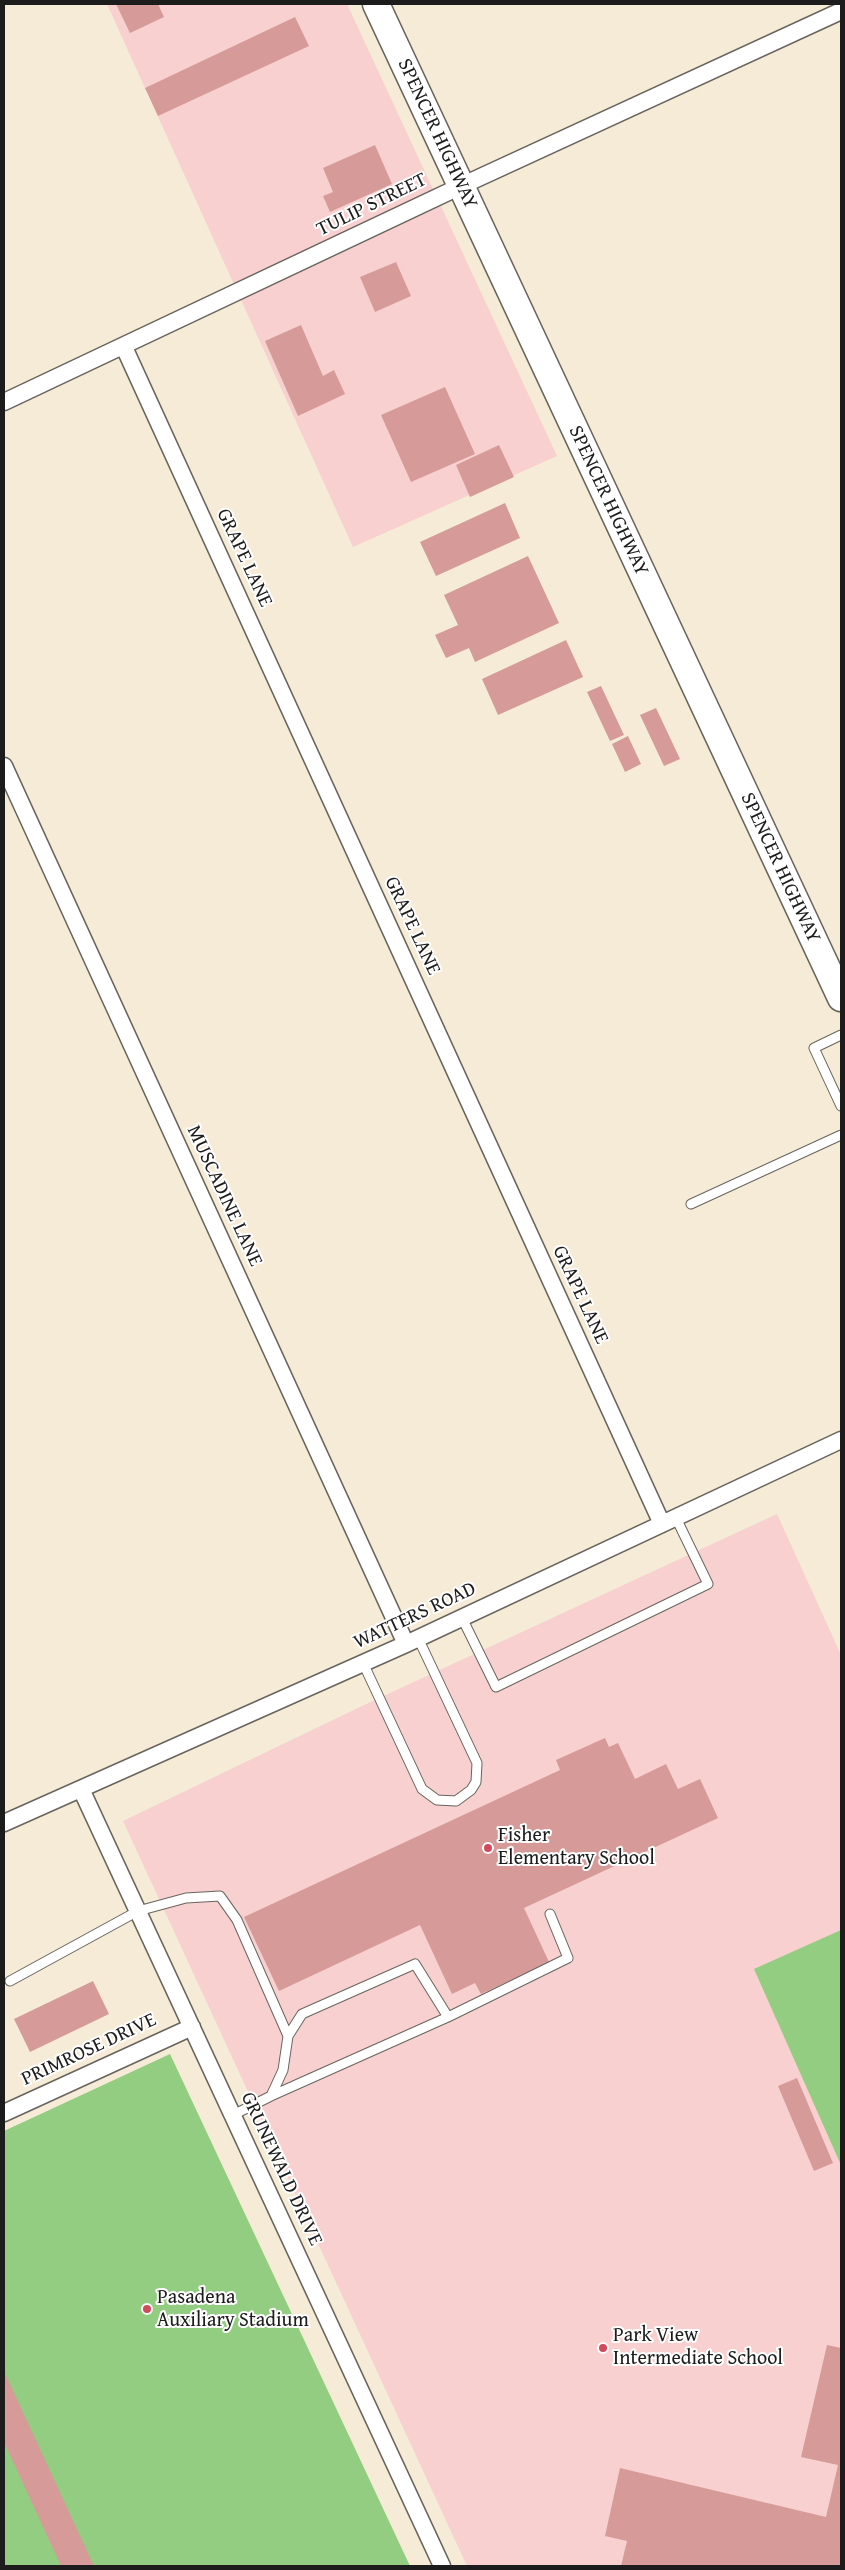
<!DOCTYPE html>
<style>
body{margin:0}
#map{position:relative;width:845px;height:2570px;overflow:hidden;background:#f5ebd6;font-family:"Gentium Book Plus",serif}
canvas{display:block}
.frame{position:absolute;inset:0;border:5px solid #1c1c1c;pointer-events:none}
</style>
<div id="map">
<canvas width="845" height="2570"></canvas>
<div class="frame"></div>
</div>
<script>
const c = document.querySelector('canvas').getContext('2d');
c.lineJoin = 'round';
function fillPath(path, color) { c.fillStyle = color; c.fill(path, 'evenodd'); }
const shape = rows => new Path2D(rows.map(r => 'M' + r).join(''));
function trace(path, color, width, dash) { c.strokeStyle = color; c.lineWidth = width; c.lineCap = dash ? 'butt' : 'round'; c.setLineDash(dash || []); c.stroke(path); }
function write(font, color, halo, rows, align = 'center') {
  c.font = font + ' "Gentium Book Plus",serif'; c.lineWidth = 4; c.setLineDash([]); c.textBaseline = 'middle'; c.strokeStyle = halo; c.fillStyle = color; for (const [text, x, y, turn = 0] of rows) {
    c.save(); c.translate(x, y); c.rotate((+turn || 0) * Math.PI / 180); c.textAlign = isNaN(turn) ? turn : align; if (halo) c.strokeText(text, 0, 0); c.fillText(text, 0, 0); c.restore();
  }
}
fillPath(shape([
 [107,4,347,4,557,456,353,547],
 [777,1514,841,1655,841,2566,467,2566,123,1821,362,1706]
]), '#f7d0cf');
fillPath(shape([
 [841,1930,841,2165,754,1969],
 [170,2054,410,2566,4,2566,4,2131]
]), '#92cd81');
fillPath(shape([
 [116,4,158,4,164,17,130,33],
 [295,17,309,46,158,116,145,88],
 [375,145,392,184,330,212,323,196,333,192,323,168],
 [396,262,411,296,375,312,360,277],
 [301,325,323,376,334,370,345,394,298,416,265,341],
 [445,387,475,454,411,482,381,415],
 [499,445,514,477,470,497,456,465],
 [505,503,520,538,436,576,420,542],
 [528,556,559,623,475,662,469,648,446,658,435,635,458,625,444,595],
 [566,640,583,677,498,715,482,679],
 [601,686,624,735,610,741,587,692],
 [656,708,680,759,664,766,640,715],
 [628,736,641,764,625,772,612,744],
 [605,1738,609,1747,618,1743,635,1779,666,1764,678,1789,700,1779,718,1818,524,1908,549,1962,481,1994,475,1983,452,1994,420,1925,279,1991,244,1917,560,1770,556,1760],
 [93,1981,109,2014,30,2052,14,2019],
 [797,2078,833,2163,814,2171,778,2086],
 [827,2345,841,2348,841,2566,621,2566,627,2541,605,2536,620,2468,826,2517,838,2465,801,2457],
 [4,2371,94,2566,61,2566,4,2442]
]), '#d69b99');
const lane = shape([
 [841,1035,814,1048,841,1106],
 [691,1204,841,1135],
 [462,1618,496,1687,708,1584,676,1518],
 [363,1663,422,1789,437,1800,456,1801,471,1790,476,1782,477,1763,418,1638],
 [10,1981,138,1911,186,1898,220,1896,237,1920,288,2036],
 [271,2096,448,2017,568,1958,550,1914],
 [233,2115,271,2096,283,2070,288,2036,302,2014,415,1964,448,2017]
]);
const street = shape([
 [124,347,662,1524],
 [4,402,461,186,841,11],
 [4,766,406,1644],
 [81,1789,442,2566],
 [4,1823,406,1644,841,1440],
 [4,2113,192,2027]
]);
const primary = shape([
 [376,4,841,998]
]);
trace(lane, '#68645d', 11);
trace(street, '#68645d', 19);
trace(primary, '#68645d', 29);
trace(lane, '#fff', 9);
trace(street, '#fff', 16);
trace(primary, '#fff', 26);
for (const [x, y, r, color] of [
 [488,1848,5,"#d1495b"],
 [147,2309,5,"#d1495b"],
 [603,2348,5,"#d1495b"]
]) { const dot = new Path2D(); dot.arc(x, y, r, 0, 2 * Math.PI); c.fillStyle = color; c.fill(dot); trace(dot, '#fff', 2); }
write('20px', '#1c1c1c', '#fff', [
 ["SPENCER HIGHWAY",437,134,65],
 ["TULIP STREET",372,205,-26],
 ["SPENCER HIGHWAY",608,501,65],
 ["GRAPE LANE",244,558,65],
 ["SPENCER HIGHWAY",780,868,65],
 ["GRAPE LANE",412,926,65],
 ["MUSCADINE LANE",224,1196,65],
 ["GRAPE LANE",580,1295,65],
 ["WATTERS ROAD",415,1616,-25],
 ["PRIMROSE DRIVE",89,2050,-25],
 ["GRUNEWALD DRIVE",281,2169,65]
]);
write('20px', '#1c1c1c', '#fff', [
 ["Fisher",498,1836],
 ["Elementary School",498,1859],
 ["Pasadena",157,2298],
 ["Auxiliary Stadium",157,2321],
 ["Park View",613,2336],
 ["Intermediate School",613,2359]
], 'left');
</script>
